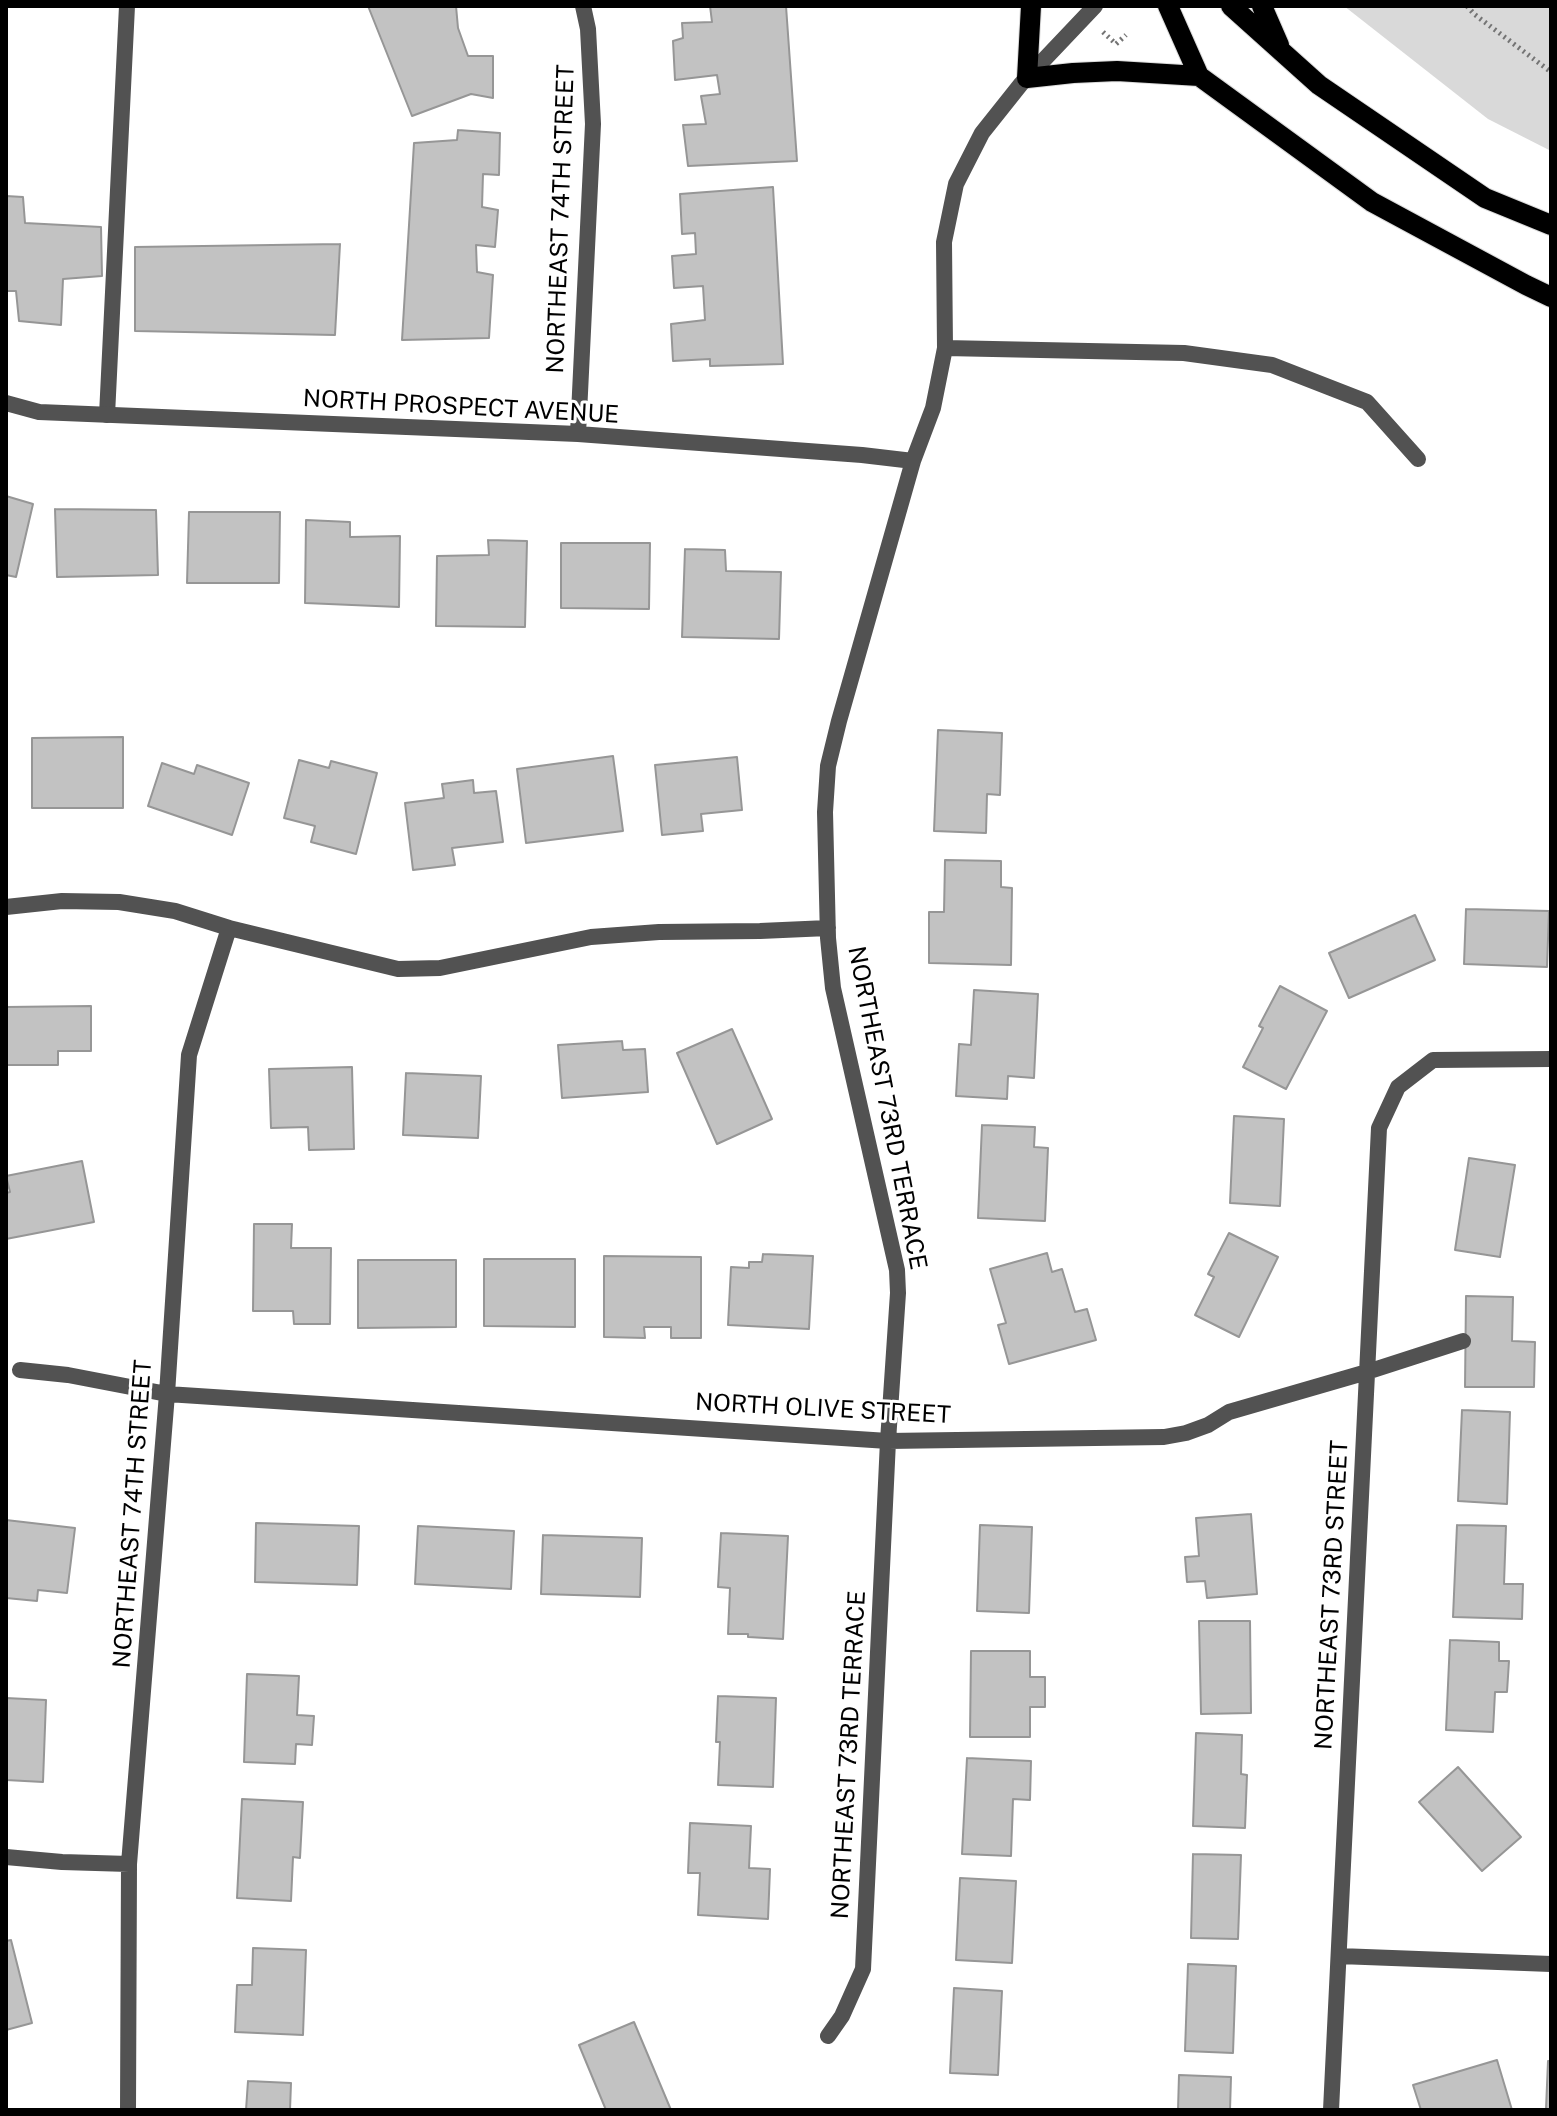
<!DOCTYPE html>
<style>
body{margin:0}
#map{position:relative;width:1557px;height:2116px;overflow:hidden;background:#fff;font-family:"Public Sans",sans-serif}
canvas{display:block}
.frame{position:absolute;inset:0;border:8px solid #000;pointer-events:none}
</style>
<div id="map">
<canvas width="1557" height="2116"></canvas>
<div class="frame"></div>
</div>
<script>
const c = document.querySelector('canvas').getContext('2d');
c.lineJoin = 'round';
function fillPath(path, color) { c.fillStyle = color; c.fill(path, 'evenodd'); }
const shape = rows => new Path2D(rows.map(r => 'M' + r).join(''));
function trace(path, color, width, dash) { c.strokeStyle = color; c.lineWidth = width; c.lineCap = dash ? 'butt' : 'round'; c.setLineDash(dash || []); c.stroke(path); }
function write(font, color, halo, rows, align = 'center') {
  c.font = font + ' "Public Sans",sans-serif'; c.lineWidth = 6; c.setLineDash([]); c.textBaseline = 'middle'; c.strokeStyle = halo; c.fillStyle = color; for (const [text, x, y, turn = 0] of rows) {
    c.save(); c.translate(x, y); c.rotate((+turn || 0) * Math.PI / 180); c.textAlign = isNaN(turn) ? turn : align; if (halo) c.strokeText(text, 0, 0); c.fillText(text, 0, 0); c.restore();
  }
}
fillPath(shape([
 [1344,6,1551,6,1551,151,1488,119]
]), '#d9d9d9');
const building = shape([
 [368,6,456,6,458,28,468,56,493,56,493,98,471,94,412,116,368,6],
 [710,6,786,6,797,161,688,166,683,125,706,124,701,96,720,94,717,75,675,80,673,41,683,38,682,23,712,22,710,6],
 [458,130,500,133,499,175,483,174,482,207,498,210,495,247,476,245,477,272,493,275,489,338,402,340,414,143,457,140,458,130],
 [773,187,783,364,710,366,710,359,673,361,671,324,705,320,703,286,674,288,672,256,696,254,695,233,682,234,680,194,773,187],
 [6,196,23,197,25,223,101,227,102,276,63,279,61,325,19,321,16,291,6,291,6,196],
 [340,244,335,335,135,331,135,247,340,244],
 [6,496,33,504,16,577,6,575,6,496],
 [55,509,156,510,158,575,57,577,55,509],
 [189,512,280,512,279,583,187,583,189,512],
 [306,520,350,522,350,537,400,536,399,607,305,603,306,520],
 [488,540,527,541,525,627,436,626,437,556,489,555,488,540],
 [561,543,650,543,649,609,561,608,561,543],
 [685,549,725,550,726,571,781,572,779,639,682,637,685,549],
 [938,730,1002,733,1000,795,987,794,986,833,934,831,938,730],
 [123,737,123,808,32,808,32,738,123,737],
 [613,756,623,831,526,843,517,769,613,756],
 [737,757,742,810,701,814,703,831,662,835,655,765,737,757],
 [299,760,329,768,331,761,377,773,356,854,311,842,315,826,284,818,299,760],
 [162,763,194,774,197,765,249,783,232,835,148,806,162,763],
 [473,780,474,793,496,791,503,842,452,848,455,865,413,870,405,803,444,798,442,784,473,780],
 [945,860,1001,861,1001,887,1012,888,1011,965,929,963,929,912,944,912,945,860],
 [1466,909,1549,911,1547,967,1464,964,1466,909],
 [1415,915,1435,960,1349,998,1329,953,1415,915],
 [1280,986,1327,1011,1286,1089,1243,1067,1263,1028,1259,1026,1280,986],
 [974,990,1038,994,1034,1078,1008,1076,1007,1099,956,1096,959,1044,971,1045,974,990],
 [91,1006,91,1051,58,1051,58,1065,6,1065,6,1007,91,1006],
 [732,1029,772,1119,717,1144,677,1053,732,1029],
 [622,1041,623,1050,645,1049,648,1092,562,1098,558,1045,622,1041],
 [352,1067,354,1149,309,1150,308,1127,271,1128,269,1069,352,1067],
 [406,1073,481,1076,478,1138,403,1135,406,1073],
 [1234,1116,1284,1119,1280,1206,1230,1203,1234,1116],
 [982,1125,1035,1127,1034,1147,1048,1148,1045,1221,978,1218,982,1125],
 [1469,1158,1515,1165,1500,1257,1455,1250,1469,1158],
 [82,1161,94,1222,6,1239,6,1193,10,1192,6,1176,82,1161],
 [254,1224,292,1224,291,1248,331,1248,330,1324,294,1324,293,1311,253,1311,254,1224],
 [1229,1233,1278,1257,1239,1337,1195,1315,1214,1277,1208,1274,1229,1233],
 [1047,1253,1052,1272,1062,1269,1075,1312,1087,1309,1096,1340,1009,1364,998,1325,1006,1323,990,1269,1047,1253],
 [763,1254,813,1256,809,1329,728,1325,731,1267,749,1268,749,1262,762,1262,763,1254],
 [604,1256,701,1257,701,1338,671,1338,671,1327,644,1327,645,1338,604,1337,604,1256],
 [484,1259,575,1259,575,1327,484,1326,484,1259],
 [358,1260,456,1260,456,1327,358,1328,358,1260],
 [1466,1296,1513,1297,1512,1341,1535,1342,1534,1387,1465,1387,1466,1296],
 [1462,1410,1510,1412,1507,1504,1458,1501,1462,1410],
 [1251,1514,1257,1594,1207,1598,1205,1581,1187,1582,1185,1557,1199,1556,1196,1518,1251,1514],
 [6,1520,75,1528,67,1593,38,1590,37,1601,6,1598,6,1520],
 [256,1523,359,1526,357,1585,255,1582,256,1523],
 [980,1525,1032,1527,1029,1613,977,1611,980,1525],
 [1457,1525,1506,1526,1504,1584,1523,1584,1522,1619,1453,1617,1457,1525],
 [418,1526,514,1531,511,1589,415,1584,418,1526],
 [721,1533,788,1536,783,1639,748,1637,748,1634,728,1634,730,1588,718,1587,721,1533],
 [543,1535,642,1538,640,1597,541,1594,543,1535],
 [1199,1621,1250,1621,1251,1713,1201,1714,1199,1621],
 [1450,1640,1499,1642,1499,1661,1509,1661,1507,1692,1495,1692,1493,1732,1446,1730,1450,1640],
 [971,1651,1030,1651,1030,1677,1045,1677,1045,1707,1030,1707,1030,1737,970,1737,971,1651],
 [247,1674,299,1676,297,1715,314,1716,312,1745,296,1744,295,1764,244,1762,247,1674],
 [718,1696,776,1698,773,1787,718,1785,720,1742,716,1742,718,1696],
 [6,1698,46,1700,43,1782,6,1780,6,1698],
 [1196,1733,1242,1735,1241,1774,1247,1775,1245,1828,1193,1826,1196,1733],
 [967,1758,1031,1761,1030,1800,1013,1799,1011,1856,962,1854,967,1758],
 [1458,1767,1521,1837,1482,1871,1419,1802,1458,1767],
 [242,1799,303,1802,300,1858,293,1857,291,1901,237,1898,242,1799],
 [690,1823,751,1826,749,1868,770,1869,768,1919,698,1915,700,1873,688,1873,690,1823],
 [1193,1854,1241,1855,1238,1939,1191,1938,1193,1854],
 [960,1878,1016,1881,1012,1963,956,1960,960,1878],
 [11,1940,32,2023,6,2030,6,1941,11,1940],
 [253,1948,306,1950,303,2035,235,2032,237,1985,252,1985,253,1948],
 [1188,1964,1236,1966,1233,2053,1185,2051,1188,1964],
 [954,1988,1002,1991,998,2075,950,2073,954,1988],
 [634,2022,671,2110,606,2110,579,2045,634,2022],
 [1497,2060,1512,2110,1421,2110,1413,2085,1497,2060],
 [1548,2061,1551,2061,1551,2109,1546,2109,1548,2061],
 [1179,2075,1231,2077,1230,2110,1178,2110,1179,2075],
 [248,2081,291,2083,290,2110,246,2110,248,2081]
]);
fillPath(building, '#c2c2c2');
trace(building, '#969696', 2);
const primary = shape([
 [1031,6,1027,78,1073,73,1117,71,1199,76],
 [1168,6,1199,76,1372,202,1526,285,1551,297],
 [1231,6,1319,85,1485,198,1551,225],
 [1262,6,1279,45]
]);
trace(primary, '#dbdbdb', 22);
trace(shape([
 [1467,6,1474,14,1551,72],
 [1103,32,1116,44,1126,35]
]), '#747474', 5, [2, 4]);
trace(shape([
 [107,415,127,6]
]), '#525252', 16);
trace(shape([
 [945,348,1184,353,1272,365,1367,402,1418,459],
 [6,403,39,412,578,434,862,455,913,461],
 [578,434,593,124,588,29,583,6],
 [6,907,62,901,119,902,175,911,229,928,398,969,440,968,591,937,659,932,760,931,828,928],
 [20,1370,68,1375,167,1394,888,1441,1164,1437,1186,1433,1208,1425,1229,1412,1367,1372,1463,1341],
 [6,1857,62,1862,129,1864],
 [1339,1956,1551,1964],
 [828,2036,842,2016,863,1969,888,1441,898,1293,897,1270,833,988,828,938,825,812,828,766,839,721,913,461,933,408,945,348,944,242,956,184,982,133,1021,84,1095,6],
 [128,2110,129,1864,167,1394,189,1055,229,928],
 [1331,2110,1379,1128,1398,1087,1433,1060,1551,1059]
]), '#525252', 16);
trace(primary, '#000', 20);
write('24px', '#000', '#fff', [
 ["NORTHEAST 74TH STREET",561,219,-88],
 ["NORTH PROSPECT AVENUE",461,407,3],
 ["NORTHEAST 73RD TERRACE",887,1108,79],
 ["NORTH OLIVE STREET",823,1409,3],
 ["NORTHEAST 74TH STREET",133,1514,-86],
 ["NORTHEAST 73RD STREET",1332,1595,-87],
 ["NORTHEAST 73RD TERRACE",849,1755,-87]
]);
</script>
